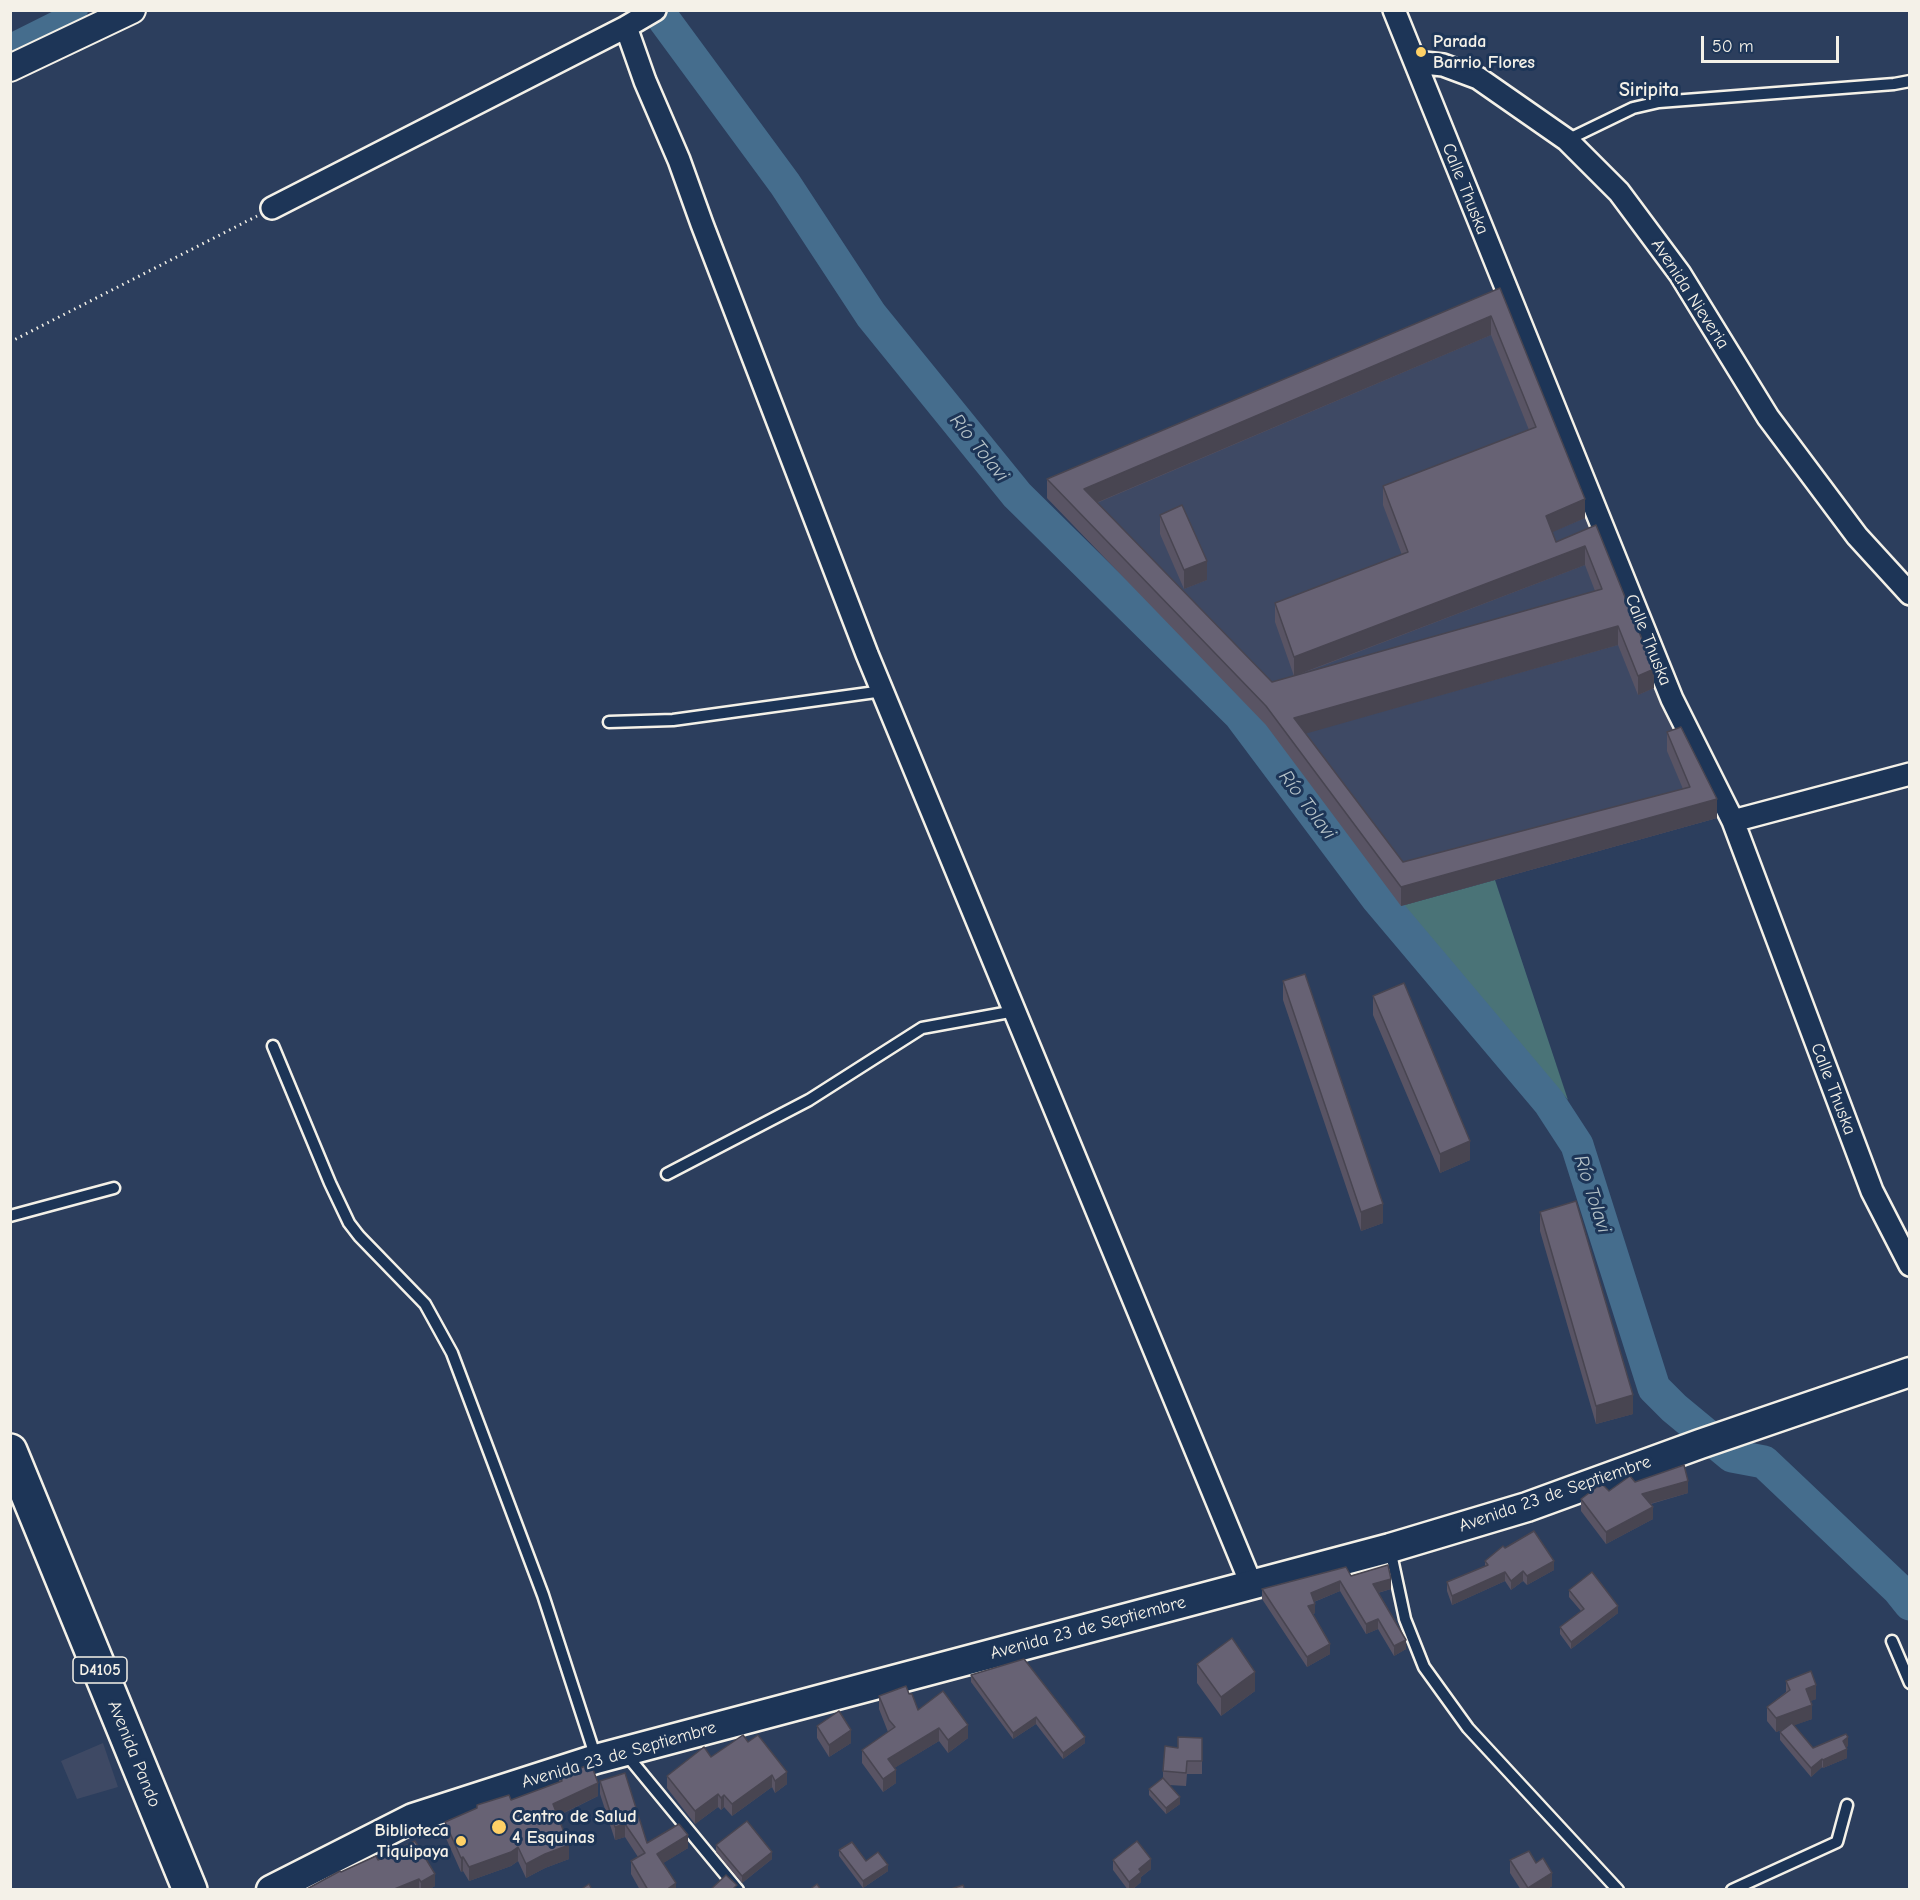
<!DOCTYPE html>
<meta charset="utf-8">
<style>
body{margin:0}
#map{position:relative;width:1920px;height:1900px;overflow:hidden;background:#2c3e5d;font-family:"Comic Neue",sans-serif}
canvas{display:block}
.frame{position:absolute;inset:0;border:12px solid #f4f1e8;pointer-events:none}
.scale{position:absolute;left:1701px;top:36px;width:138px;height:27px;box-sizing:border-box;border:3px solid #f4f1e8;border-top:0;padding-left:8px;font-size:18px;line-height:21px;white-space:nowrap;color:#f4f1e8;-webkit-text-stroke:4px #1d3557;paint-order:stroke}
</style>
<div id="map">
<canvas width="1920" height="1900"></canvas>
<div class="frame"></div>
<div class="scale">50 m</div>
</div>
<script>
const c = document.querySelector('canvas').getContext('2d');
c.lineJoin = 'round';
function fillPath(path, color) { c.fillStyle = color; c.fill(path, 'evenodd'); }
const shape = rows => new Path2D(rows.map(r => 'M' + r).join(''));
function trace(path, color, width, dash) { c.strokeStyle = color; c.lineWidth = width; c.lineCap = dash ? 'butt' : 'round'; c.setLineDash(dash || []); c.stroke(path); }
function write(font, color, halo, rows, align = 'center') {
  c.font = font + ' "Comic Neue",sans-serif'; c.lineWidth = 6; c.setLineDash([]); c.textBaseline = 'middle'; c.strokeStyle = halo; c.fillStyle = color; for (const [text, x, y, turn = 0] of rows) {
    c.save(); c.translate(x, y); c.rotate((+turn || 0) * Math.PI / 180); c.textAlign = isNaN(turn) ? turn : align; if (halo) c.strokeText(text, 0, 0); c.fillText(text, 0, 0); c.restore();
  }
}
fillPath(shape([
 [1504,306,1717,818,1401,906,1266,725,1047,498],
 [103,1743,118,1787,77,1799,61,1761]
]), '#3e4964');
fillPath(shape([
 [1495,880,1568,1100,1401,906]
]), '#4a7377');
trace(shape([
 [10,44,78,10]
]), '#456d8d', 20);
trace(shape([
 [657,10,785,184,871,315,1017,495,1240,715,1377,898,1549,1102,1577,1145,1654,1388,1674,1408,1732,1456,1764,1462,1898,1589,1910,1604]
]), '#456d8d', 33);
const service = shape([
 [1567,140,1633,108,1659,102,1894,84,1910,81],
 [609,722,673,720,883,691],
 [273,1046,330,1183,349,1223,359,1236,425,1304,452,1353,543,1595,596,1758],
 [667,1174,809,1100,922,1028,1015,1011],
 [10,1216,114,1188],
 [1390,1549,1405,1619,1424,1667,1468,1728,1618,1890],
 [1892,1641,1910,1683],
 [625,1753,738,1890],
 [1732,1890,1837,1842,1847,1805]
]);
const minor = shape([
 [1394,10,1672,699,1733,821,1872,1191,1910,1265],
 [626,27,645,81,679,160,702,224,867,654,1252,1586],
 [1415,62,1443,65,1478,78,1567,140,1619,192,1680,274,1768,417,1857,536,1910,594],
 [272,208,626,27,655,10],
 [1733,821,1910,774]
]);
const tertiary = shape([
 [10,68,132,10]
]);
const secondary = shape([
 [271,1890,413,1818,596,1759,1390,1548,1527,1507,1700,1444,1910,1372]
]);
const primary = shape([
 [10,1451,190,1890]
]);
trace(service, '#f4f1e8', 15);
trace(minor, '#f4f1e8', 26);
trace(tertiary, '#f4f1e8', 30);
trace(secondary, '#f4f1e8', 33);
trace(primary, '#f4f1e8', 38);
trace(shape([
 [10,342,257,216]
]), '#f4f1e8', 3, [1.5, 4.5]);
trace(service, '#1d3557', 10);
trace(minor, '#1d3557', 21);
trace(tertiary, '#1d3557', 26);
trace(secondary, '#1d3557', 28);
trace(primary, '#1d3557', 33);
fillPath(shape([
 [1500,288,1585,518,1552,532,1556,542,1596,525,1654,688,1638,695,1618,645,1306,733,1403,862,1683,789,1667,751,1667,732,1717,818,1401,906,1266,725,1047,498,1047,479],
 [1491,335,1529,430,1383,486,1383,505,1402,555,1275,603,1275,622,1294,676,1272,682,1097,503],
 [1585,565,1595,591,1298,675],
 [1160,515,1207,580,1184,589,1160,534],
 [1283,981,1383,1223,1361,1231,1283,1000],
 [1373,996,1470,1160,1440,1173,1373,1015],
 [1540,1212,1633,1414,1596,1424,1540,1231],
 [1635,1482,1688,1493,1651,1504,1653,1519,1606,1544,1581,1511,1581,1499,1609,1491],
 [1505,1548,1554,1570,1527,1585,1523,1581,1511,1590,1505,1581,1452,1605,1447,1591,1447,1582,1485,1566,1485,1561],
 [1351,1576,1391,1589,1378,1593,1406,1649,1394,1656,1378,1629,1366,1634,1340,1591,1314,1602,1315,1613,1313,1614,1330,1654,1307,1667,1262,1599,1262,1589],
 [1569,1590,1618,1613,1571,1649,1560,1634,1560,1627,1581,1611,1569,1597],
 [1197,1664,1255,1691,1221,1716,1197,1683],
 [971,1675,1085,1743,1063,1759,1036,1724,1013,1739,971,1682],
 [1786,1681,1816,1699,1810,1701,1812,1719,1794,1725,1813,1748,1848,1746,1846,1747,1847,1758,1823,1768,1822,1767,1811,1777,1780,1740,1780,1732,1782,1730,1776,1732,1767,1721,1767,1707,1786,1692],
 [909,1694,918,1710,968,1738,948,1753,939,1741,894,1768,896,1783,883,1792,862,1763,862,1750,888,1732,879,1709,879,1696],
 [817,1726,851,1743,829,1757,817,1738],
 [1178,1737,1202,1738,1202,1774,1187,1774,1186,1786,1169,1785,1180,1804,1166,1814,1149,1795,1149,1789,1163,1778,1163,1771,1178,1747],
 [748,1742,787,1784,775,1793,772,1787,732,1816,724,1807,721,1810,718,1807,695,1824,667,1788,667,1776,711,1757],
 [559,1776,598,1796,558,1816,569,1859,545,1868,526,1878,518,1861,511,1866,469,1881,463,1871,461,1872,445,1836,445,1822,477,1808,477,1805,511,1800,559,1782],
 [600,1781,647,1843,688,1848,663,1863,676,1890,640,1890,631,1874,631,1861,638,1857,625,1837,615,1840,600,1794],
 [716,1845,772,1859,742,1883,716,1852],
 [839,1850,866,1861,888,1871,863,1888,839,1856],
 [378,1860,435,1886,428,1890,305,1890,341,1872],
 [1113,1860,1151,1869,1141,1877,1141,1882,1132,1890,1128,1890,1113,1870],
 [1510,1860,1552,1886,1546,1890,1521,1890,1510,1873]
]), '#595464');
fillPath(shape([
 [1491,316,1491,335,1084,508,1084,489],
 [1585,499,1585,518,1546,535,1546,516],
 [1585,546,1585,565,1294,676,1294,657],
 [1207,561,1207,580,1184,589,1184,570],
 [1618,626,1618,645,1294,737,1294,718],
 [1654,669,1654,688,1638,695,1638,676],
 [1717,799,1717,818,1401,906,1401,887],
 [1470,1141,1470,1160,1440,1173,1440,1154],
 [1383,1204,1383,1223,1361,1231,1361,1212],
 [1633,1395,1633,1414,1596,1424,1596,1406],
 [1688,1481,1688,1493,1642,1506,1642,1494],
 [1653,1507,1653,1519,1606,1544,1606,1532],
 [1554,1561,1554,1570,1527,1585,1527,1576],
 [1523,1571,1523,1581,1511,1590,1511,1581],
 [1505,1572,1505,1581,1452,1605,1452,1596],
 [1391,1579,1391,1589,1373,1594,1373,1584],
 [1340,1581,1340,1591,1311,1603,1311,1593],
 [1315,1604,1315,1613,1308,1616,1308,1606],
 [1618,1606,1618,1613,1571,1649,1571,1642],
 [1378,1619,1378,1629,1366,1634,1366,1624],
 [1406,1640,1406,1649,1394,1656,1394,1646],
 [1330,1644,1330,1654,1307,1667,1307,1657],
 [1255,1672,1255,1691,1221,1716,1221,1697],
 [1816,1685,1816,1699,1806,1703,1806,1689],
 [1812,1705,1812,1719,1776,1732,1776,1718],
 [1036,1717,1036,1724,1013,1739,1013,1733],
 [968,1725,968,1738,948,1753,948,1740],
 [939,1728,939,1741,888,1772,888,1759],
 [851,1730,851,1743,829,1757,829,1745],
 [1085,1737,1085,1743,1063,1759,1063,1753],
 [1848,1737,1848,1746,1843,1750,1843,1741],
 [1847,1749,1847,1758,1823,1768,1823,1760],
 [1822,1759,1822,1767,1811,1777,1811,1768],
 [896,1770,896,1783,883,1792,883,1779],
 [787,1772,787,1784,775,1793,775,1781],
 [772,1775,772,1787,732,1816,732,1804],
 [598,1783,598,1796,553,1818,553,1804],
 [718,1794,718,1807,695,1824,695,1811],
 [724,1795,724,1807,721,1810,721,1798],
 [1180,1797,1180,1804,1166,1814,1166,1808],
 [625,1824,625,1837,615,1840,615,1827],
 [688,1835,688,1848,657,1867,657,1854],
 [569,1845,569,1859,545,1868,526,1878,526,1864,545,1854],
 [518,1847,518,1861,511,1866,469,1881,469,1867],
 [772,1852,772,1859,742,1883,742,1876],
 [463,1857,463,1871,461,1872,461,1858],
 [1151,1859,1151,1869,1141,1877,1141,1882,1132,1890,1129,1890,1129,1882,1139,1869],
 [888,1865,888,1871,863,1888,863,1881],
 [1552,1873,1552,1886,1546,1890,1528,1890,1528,1888],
 [435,1874,435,1886,428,1890,421,1890,421,1882],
 [419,1879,419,1890,392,1890],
 [676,1883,676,1890,666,1890]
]), '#484551');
const building = shape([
 [1500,288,1585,499,1546,516,1556,542,1596,525,1654,669,1638,676,1618,626,1294,718,1403,862,1690,787,1667,732,1681,727,1717,799,1401,887,1266,706,1047,479,1500,288],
 [1491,316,1536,427,1383,486,1408,552,1275,603,1294,657,1585,546,1602,589,1272,682,1084,489,1491,316],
 [1182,505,1207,561,1184,570,1160,515,1182,505],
 [1305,974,1383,1204,1361,1212,1283,981,1305,974],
 [1404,983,1470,1141,1440,1154,1373,996,1404,983],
 [1576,1201,1633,1395,1596,1406,1540,1212,1576,1201],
 [1684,1465,1688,1481,1642,1494,1653,1507,1606,1532,1581,1499,1597,1487,1603,1485,1609,1491,1630,1476,1635,1482,1684,1465],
 [1534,1531,1554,1561,1527,1576,1523,1571,1511,1581,1505,1572,1452,1596,1447,1582,1488,1565,1485,1561,1503,1546,1505,1548,1534,1531],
 [1388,1565,1391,1579,1373,1584,1406,1640,1394,1646,1378,1619,1366,1624,1340,1581,1311,1593,1315,1604,1308,1606,1330,1644,1307,1657,1262,1589,1346,1567,1351,1576,1388,1565],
 [1592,1572,1618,1606,1571,1642,1560,1627,1584,1609,1569,1590,1592,1572],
 [1232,1638,1255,1672,1221,1697,1197,1664,1232,1638],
 [1024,1659,1085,1737,1063,1753,1036,1717,1013,1733,971,1675,1024,1659],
 [1811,1671,1816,1685,1806,1689,1812,1705,1776,1718,1767,1707,1790,1690,1786,1681,1811,1671],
 [906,1686,909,1694,912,1694,918,1710,943,1691,968,1725,948,1740,939,1728,888,1759,896,1770,883,1779,862,1750,895,1727,889,1720,879,1696,906,1686],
 [839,1711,851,1730,829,1745,817,1726,839,1711],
 [1792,1723,1813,1748,1846,1734,1848,1737,1843,1741,1847,1749,1823,1760,1822,1759,1811,1768,1780,1732,1792,1723],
 [743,1735,748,1742,758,1735,787,1772,775,1781,772,1775,732,1804,724,1795,721,1798,718,1794,695,1811,667,1776,704,1747,711,1757,743,1735],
 [1178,1737,1202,1738,1202,1761,1187,1761,1186,1773,1163,1771,1165,1746,1178,1748,1178,1737],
 [591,1764,598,1783,553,1804,569,1845,545,1854,526,1864,518,1847,511,1852,469,1867,463,1857,461,1858,445,1822,477,1808,477,1805,509,1795,511,1800,562,1781,559,1776,591,1764],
 [625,1773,647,1843,679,1824,688,1835,657,1854,676,1883,666,1890,648,1890,631,1861,645,1853,625,1824,615,1827,600,1781,625,1773],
 [1163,1778,1180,1797,1166,1808,1149,1789,1163,1778],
 [747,1821,772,1852,742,1876,716,1845,747,1821],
 [415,1841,435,1874,421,1882,419,1879,392,1890,305,1890,340,1871,341,1872,376,1856,378,1860,415,1841],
 [1137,1841,1151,1859,1139,1869,1141,1872,1129,1882,1113,1860,1137,1841],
 [852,1842,866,1861,878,1852,888,1865,863,1881,839,1850,852,1842],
 [1529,1851,1536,1863,1543,1858,1552,1873,1528,1888,1510,1860,1529,1851],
 [726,1875,737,1885,732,1890,710,1890,726,1875],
 [589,1884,592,1890,580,1890,589,1884],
 [817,1884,821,1890,809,1890,817,1884],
 [963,1885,965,1890,948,1890,963,1885]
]);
fillPath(building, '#676274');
trace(building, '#484551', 1.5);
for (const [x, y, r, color] of [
 [1421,52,6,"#ffd166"],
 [499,1827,8,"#ffd166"],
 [461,1841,6,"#ffd166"]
]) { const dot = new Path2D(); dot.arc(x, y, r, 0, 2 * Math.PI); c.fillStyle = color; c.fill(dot); trace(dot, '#1d3557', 2); }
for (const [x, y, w] of [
 [100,1670,54]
]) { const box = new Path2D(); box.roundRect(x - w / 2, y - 13, w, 26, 4.5); c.fillStyle = '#1d3557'; c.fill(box); trace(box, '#f4f1e8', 1.5); }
write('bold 16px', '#f4f1e8', null, [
 ["D4105",100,1670]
]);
write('bold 18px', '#f4f1e8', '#1d3557', [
 ["Parada",1433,42],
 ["Barrio Flores",1433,63],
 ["Centro de Salud",512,1817],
 ["4 Esquinas",512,1838],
 ["Biblioteca",449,1831,"right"],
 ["Tiquipaya",449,1852,"right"]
], 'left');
write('18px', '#f4f1e8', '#1d3557', [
 ["Calle Thuska",1465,189,68],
 ["Avenida Nieveria",1690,294,57],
 ["Calle Thuska",1648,640,68],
 ["Calle Thuska",1833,1089,69],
 ["Avenida 23 de Septiembre",1555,1494,-19],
 ["Avenida 23 de Septiembre",1088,1628,-15],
 ["Avenida Pando",134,1754,68],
 ["Avenida 23 de Septiembre",619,1755,-16]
]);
write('bold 20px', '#f4f1e8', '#1d3557', [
 ["Siripita",1649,90]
]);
write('italic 20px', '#b7c3c8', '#1d3557', [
 ["Río Tolavi",979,448,51],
 ["Río Tolavi",1307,805,53],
 ["Río Tolavi",1592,1194,72]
]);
</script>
